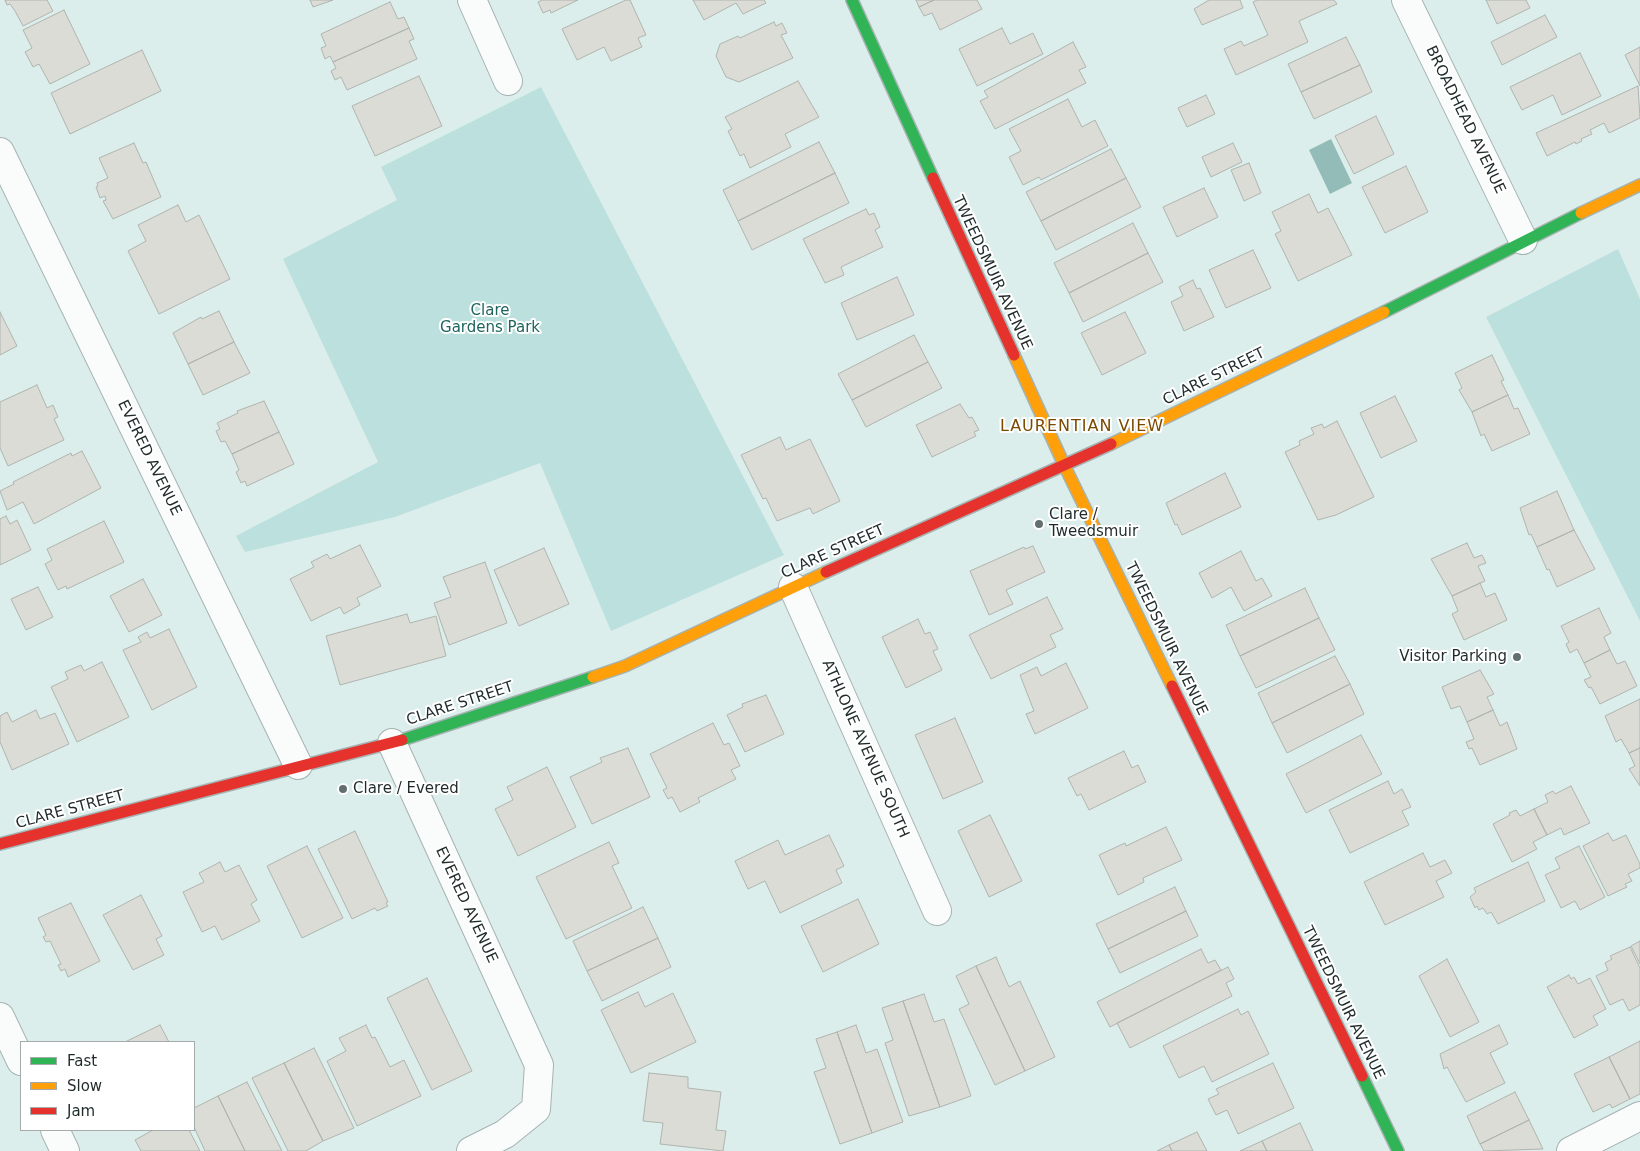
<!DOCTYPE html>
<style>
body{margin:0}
#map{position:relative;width:1640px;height:1151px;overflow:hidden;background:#dceeec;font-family:"DejaVu Sans",sans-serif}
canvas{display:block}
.legend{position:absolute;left:20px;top:1041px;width:175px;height:90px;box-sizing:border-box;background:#fff;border:1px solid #a5aaaa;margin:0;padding:6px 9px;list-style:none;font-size:15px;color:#1f2b2a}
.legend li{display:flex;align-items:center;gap:10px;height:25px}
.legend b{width:25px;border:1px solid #a5aaaa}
</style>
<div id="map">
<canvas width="1640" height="1151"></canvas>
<ul class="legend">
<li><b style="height:6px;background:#30b455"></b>Fast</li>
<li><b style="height:6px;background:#ff9f0a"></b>Slow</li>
<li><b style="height:6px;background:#e5322d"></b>Jam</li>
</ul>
</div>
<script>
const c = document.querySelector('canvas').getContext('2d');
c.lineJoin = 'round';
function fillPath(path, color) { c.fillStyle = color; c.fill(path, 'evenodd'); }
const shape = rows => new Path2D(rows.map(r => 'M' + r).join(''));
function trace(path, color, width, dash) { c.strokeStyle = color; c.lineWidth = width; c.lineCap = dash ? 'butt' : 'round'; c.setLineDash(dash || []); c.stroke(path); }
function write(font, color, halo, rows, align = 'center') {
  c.font = font + ' "DejaVu Sans",sans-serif'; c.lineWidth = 4; c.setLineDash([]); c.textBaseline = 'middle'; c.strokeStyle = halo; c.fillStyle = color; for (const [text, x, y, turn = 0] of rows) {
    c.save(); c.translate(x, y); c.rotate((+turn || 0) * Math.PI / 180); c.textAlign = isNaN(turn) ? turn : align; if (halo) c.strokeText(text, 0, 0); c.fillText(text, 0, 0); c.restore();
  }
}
fillPath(shape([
 [541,87,784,555,611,631,540,463,395,517,245,552,236,536,378,462,283,259,397,200,381,167],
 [1618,249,1640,299,1640,621,1486,317]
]), '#bce0dd');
fillPath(shape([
 [1331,139,1352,183,1330,194,1309,150]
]), '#93bcb9');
const building = shape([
 [5,0,47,0,53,11,23,26,15,11,10,4,7,5,5,0],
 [310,0,333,0,313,7,310,0],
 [542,0,578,0,551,13,550,10,543,13,538,2,542,0],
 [626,0,630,0,646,35,638,38,642,47,611,61,604,47,577,60,562,29,626,0],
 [693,0,764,0,766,3,743,14,736,3,704,20,693,0],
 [916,0,934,0,919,7,916,0],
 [934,0,977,0,982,9,940,30,932,13,924,16,919,7,934,0],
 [1209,0,1240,0,1243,8,1202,25,1194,9,1209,0],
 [1257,0,1334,0,1337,4,1299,21,1308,42,1236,75,1224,49,1241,41,1244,46,1268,35,1253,2,1257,0],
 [1486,0,1526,0,1530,8,1497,24,1486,0],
 [390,2,398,19,404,17,409,28,333,62,330,56,325,59,321,48,326,46,321,34,390,2],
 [64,10,90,64,50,84,39,64,33,67,25,52,32,48,23,30,64,10],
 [1545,15,1557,37,1502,65,1491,42,1545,15],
 [774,22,776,26,782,23,787,33,781,35,793,58,739,82,726,77,716,56,720,44,738,36,740,38,774,22],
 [409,28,414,39,409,41,417,59,347,90,341,77,335,80,331,71,336,68,333,62,409,28],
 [1002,28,1010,44,1033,33,1043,54,977,86,959,49,1002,28],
 [1346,37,1360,65,1301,92,1288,64,1346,37],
 [1073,42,1086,67,1079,70,1086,83,995,129,980,101,988,97,984,91,1073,42],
 [1640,47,1640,86,1625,55,1640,47],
 [142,50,161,91,70,134,51,93,142,50],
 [1580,53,1601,96,1562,115,1553,95,1522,110,1510,87,1580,53],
 [1360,65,1372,92,1314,119,1301,92,1360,65],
 [419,76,442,126,375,156,352,106,419,76],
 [798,81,819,117,785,134,791,147,750,168,744,154,740,156,728,131,732,129,725,117,798,81],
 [1638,86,1640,118,1609,133,1604,123,1590,130,1592,134,1581,139,1582,141,1576,144,1575,142,1547,156,1536,133,1638,86],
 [1206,95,1215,114,1187,127,1178,108,1206,95],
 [1068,99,1082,127,1095,120,1108,146,1041,180,1039,177,1023,185,1009,157,1021,151,1009,129,1068,99],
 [1376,116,1394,154,1354,174,1335,136,1376,116],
 [819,142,835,173,738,221,723,190,819,142],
 [134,143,143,163,146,162,161,197,113,219,103,201,106,200,105,196,100,198,96,187,98,186,97,183,108,178,99,158,134,143],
 [1233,143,1242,162,1211,177,1202,157,1233,143],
 [1111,149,1126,178,1041,221,1026,192,1111,149],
 [1249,163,1261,193,1244,201,1231,170,1249,163],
 [1406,166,1428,212,1385,233,1362,187,1406,166],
 [835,173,849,203,752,250,738,221,835,173],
 [1126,178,1141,207,1056,250,1041,221,1126,178],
 [1204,188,1218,217,1177,237,1163,207,1204,188],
 [1309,194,1318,213,1328,208,1352,255,1298,281,1275,234,1281,231,1272,212,1309,194],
 [178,205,186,222,199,215,230,279,159,314,128,251,146,241,138,225,178,205],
 [866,209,869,215,874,213,880,227,875,230,883,247,841,267,844,275,825,283,803,239,866,209],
 [1133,223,1148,253,1069,293,1054,263,1133,223],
 [1253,250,1271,288,1226,308,1209,270,1253,250],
 [1148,253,1163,282,1083,322,1069,293,1148,253],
 [897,277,914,315,857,340,841,303,897,277],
 [1193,280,1197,289,1200,288,1214,317,1184,331,1171,302,1183,296,1179,287,1193,280],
 [219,311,234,342,188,364,173,333,201,317,202,319,219,311],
 [0,312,17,346,0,355,0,312],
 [1125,312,1146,353,1102,375,1081,333,1125,312],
 [914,335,928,362,852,400,838,374,914,335],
 [234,342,250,373,203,395,188,364,234,342],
 [1492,355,1504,380,1501,381,1508,395,1472,412,1459,390,1462,388,1455,373,1492,355],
 [928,362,942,388,866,427,852,400,928,362],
 [37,385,47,408,53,405,58,417,54,419,64,440,8,466,0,448,0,402,37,385],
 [1508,395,1514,409,1518,408,1530,434,1492,451,1484,434,1481,436,1472,412,1508,395],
 [1395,396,1417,441,1381,458,1360,413,1395,396],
 [264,401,279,432,232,454,225,441,221,442,216,431,220,429,217,423,238,413,237,411,264,401],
 [960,404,969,418,972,417,979,430,974,432,976,436,932,457,916,425,960,404],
 [1337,421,1374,497,1336,515,1318,520,1285,452,1300,445,1299,441,1314,434,1311,428,1322,424,1324,428,1337,421],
 [279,432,294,464,247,486,245,481,241,483,236,472,239,470,232,454,279,432],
 [780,437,786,450,810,439,840,501,813,514,810,508,777,521,766,498,763,499,741,455,780,437],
 [82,451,101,488,34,524,23,502,7,510,0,491,14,484,13,482,71,453,72,456,82,451],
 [1225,473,1241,507,1182,535,1177,524,1175,525,1166,503,1225,473],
 [1557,491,1574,530,1537,547,1531,534,1529,535,1520,508,1557,491],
 [6,516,10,524,17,520,31,550,0,565,0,519,6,516],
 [104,521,124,562,67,589,66,586,58,590,45,564,52,560,47,549,104,521],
 [1574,530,1595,569,1557,587,1549,569,1547,570,1537,547,1574,530],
 [1467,543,1474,558,1482,555,1486,563,1478,566,1485,581,1452,596,1431,559,1467,543],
 [360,545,381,586,357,598,360,605,344,614,340,607,311,621,290,579,314,567,311,562,327,554,330,559,360,545],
 [1033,546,1045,572,1006,590,1013,604,989,615,970,571,1024,547,1025,549,1033,546],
 [544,548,569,604,519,626,494,570,544,548],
 [1241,551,1256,581,1262,578,1272,596,1244,611,1231,587,1212,598,1199,573,1241,551],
 [485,562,507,623,449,645,434,603,451,597,443,577,485,562],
 [143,579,162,615,129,632,110,596,143,579],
 [1480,583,1486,597,1495,593,1507,620,1464,640,1452,614,1458,611,1452,596,1480,583],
 [38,587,53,617,26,630,11,599,38,587],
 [1305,588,1319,618,1240,656,1226,625,1305,588],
 [1047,597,1063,629,1050,635,1056,647,991,679,969,635,1047,597],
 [1599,608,1611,633,1604,637,1610,650,1584,663,1577,649,1570,653,1566,644,1569,642,1561,626,1599,608],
 [407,614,410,623,436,616,446,656,340,685,326,636,407,614],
 [1319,618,1335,650,1256,688,1240,656,1319,618],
 [918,619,925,634,930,632,938,649,933,651,942,670,906,688,882,637,918,619],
 [169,629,197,687,152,710,123,650,141,642,138,637,147,632,150,638,169,629],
 [1610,650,1617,664,1625,661,1637,686,1600,704,1591,687,1589,688,1584,680,1591,677,1584,663,1610,650],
 [1335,656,1350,684,1272,723,1258,693,1335,656],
 [102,662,129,717,77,742,51,687,68,679,65,672,81,665,84,671,102,662],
 [1066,663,1088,708,1035,734,1026,714,1034,711,1020,675,1037,667,1041,676,1066,663],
 [1480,670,1494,694,1487,697,1493,710,1467,722,1460,706,1451,709,1442,687,1480,670],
 [1350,684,1364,714,1287,753,1272,723,1350,684],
 [766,695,784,734,745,752,727,715,743,707,742,704,766,695],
 [1640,699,1640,748,1629,753,1621,739,1616,742,1605,716,1640,699],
 [36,710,40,719,55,713,69,744,12,770,0,742,0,716,7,712,12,722,36,710],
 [1493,710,1500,726,1507,722,1517,749,1480,765,1472,748,1469,749,1466,742,1474,739,1467,722,1493,710],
 [955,718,983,782,943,799,915,735,955,718],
 [713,723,724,745,729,743,740,766,731,770,736,779,698,798,700,802,680,812,672,797,668,799,663,790,667,788,650,754,713,723],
 [1361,735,1382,774,1306,813,1286,774,1361,735],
 [628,748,650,797,592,824,570,777,602,762,600,758,628,748],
 [1640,748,1640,786,1629,769,1635,766,1629,753,1640,748],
 [1124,751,1132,768,1138,765,1146,782,1089,810,1081,794,1077,796,1068,778,1124,751],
 [547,767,576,827,518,856,495,809,513,800,507,787,547,767],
 [1388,781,1394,794,1402,789,1411,807,1402,811,1409,825,1350,853,1329,810,1388,781],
 [1571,786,1590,823,1564,835,1561,828,1547,835,1534,809,1548,802,1545,795,1553,791,1555,794,1571,786],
 [1534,809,1547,835,1533,842,1537,849,1512,862,1493,824,1510,815,1509,813,1516,810,1520,816,1534,809],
 [990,815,1022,881,989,897,958,831,990,815],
 [1166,827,1182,860,1143,878,1144,882,1118,895,1099,855,1125,843,1126,846,1166,827],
 [355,831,388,902,386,903,388,906,377,911,375,908,352,919,318,849,355,831],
 [1608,833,1613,841,1626,835,1640,864,1640,868,1628,874,1632,881,1625,884,1627,887,1608,896,1583,846,1608,833],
 [829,835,844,866,836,870,842,883,780,913,765,881,748,889,735,861,778,840,785,855,829,835],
 [609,842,619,863,612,866,632,908,566,939,536,877,609,842],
 [307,846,343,918,302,938,267,866,307,846],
 [1579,846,1605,897,1580,910,1575,901,1561,908,1545,875,1560,868,1555,858,1579,846],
 [1423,853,1430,867,1445,860,1452,873,1436,881,1444,897,1385,925,1364,882,1423,853],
 [220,862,225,872,239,865,257,900,251,904,260,921,222,940,215,926,202,932,183,892,204,882,199,873,220,862],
 [1528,862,1545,901,1498,924,1491,912,1487,914,1483,908,1479,910,1477,906,1475,908,1470,897,1476,892,1474,888,1528,862],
 [1175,887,1186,911,1108,949,1096,924,1175,887],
 [141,895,162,936,156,939,164,955,133,970,103,915,141,895],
 [858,899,879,944,823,972,801,926,858,899],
 [71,903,100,961,68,977,65,969,61,971,58,965,61,964,50,941,46,942,43,937,46,935,38,918,71,903],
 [643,907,658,938,587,971,573,941,643,907],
 [1186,911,1198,936,1120,973,1108,949,1186,911],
 [658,938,671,967,602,1001,587,971,658,938],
 [1640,941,1640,964,1631,946,1640,941],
 [1630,947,1640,968,1640,1005,1629,1011,1623,999,1610,1005,1596,976,1608,970,1605,963,1612,959,1610,956,1630,947],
 [1201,949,1208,963,1215,960,1221,970,1110,1027,1097,1002,1201,949],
 [996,957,1009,987,1020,981,1055,1057,1025,1071,976,966,996,957],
 [1447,959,1479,1022,1450,1037,1419,976,1447,959],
 [976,966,1025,1071,995,1085,959,1009,969,1004,956,976,976,966],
 [1228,967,1234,979,1226,983,1232,996,1130,1048,1117,1023,1228,967],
 [1569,975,1571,979,1574,977,1578,984,1590,978,1606,1009,1593,1016,1598,1025,1574,1038,1547,987,1569,975],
 [427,978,472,1071,432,1090,387,998,427,978],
 [638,992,645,1007,673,993,696,1042,631,1073,601,1010,638,992],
 [924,994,934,1022,944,1019,971,1096,940,1107,903,1001,924,994],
 [903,1001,940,1107,909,1116,885,1043,893,1040,882,1008,903,1001],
 [1238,1009,1241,1015,1248,1011,1269,1054,1212,1082,1204,1066,1179,1078,1163,1046,1238,1009],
 [160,1025,169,1042,125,1042,160,1025],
 [366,1025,372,1038,375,1037,390,1067,404,1060,421,1096,357,1126,327,1061,346,1051,339,1038,366,1025],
 [856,1025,866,1053,877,1049,903,1122,872,1133,837,1032,856,1025],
 [1499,1025,1508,1044,1490,1053,1505,1083,1466,1102,1447,1067,1444,1069,1440,1054,1499,1025],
 [837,1032,872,1133,840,1144,814,1072,826,1068,816,1039,837,1032],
 [1640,1041,1640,1094,1630,1099,1609,1057,1640,1041],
 [314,1048,354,1128,323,1141,284,1063,314,1048],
 [1609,1057,1630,1099,1612,1108,1610,1104,1593,1112,1574,1074,1609,1057],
 [284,1063,323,1141,306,1151,288,1151,252,1078,284,1063],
 [1273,1063,1294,1108,1238,1134,1227,1110,1216,1115,1208,1099,1219,1094,1216,1089,1273,1063],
 [649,1073,688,1077,688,1088,721,1092,716,1130,726,1131,723,1151,660,1144,663,1123,643,1121,649,1073],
 [247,1082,282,1151,245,1151,218,1096,247,1082],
 [1515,1092,1529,1120,1480,1144,1467,1116,1515,1092],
 [218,1096,245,1151,205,1151,194,1127,194,1108,218,1096],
 [1529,1120,1543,1149,1484,1151,1480,1144,1529,1120],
 [1300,1123,1313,1151,1267,1151,1262,1141,1300,1123],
 [153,1130,189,1130,200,1151,141,1151,135,1140,153,1130],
 [1197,1132,1207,1151,1172,1151,1169,1145,1197,1132],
 [1262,1141,1267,1151,1240,1151,1262,1141],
 [1169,1145,1172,1151,1157,1151,1169,1145]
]);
fillPath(building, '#dadcd5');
trace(building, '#afb4af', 1);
const street = shape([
 [472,0,508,81],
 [1406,0,1523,240],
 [0,152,298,765],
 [793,587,937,911],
 [392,743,539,1065,536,1109,505,1134,471,1151],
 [0,1017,21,1061],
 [55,1130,65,1151],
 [1571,1151,1640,1116]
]);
const fast = shape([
 [852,0,933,178],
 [1384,312,1581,213],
 [402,740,593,677],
 [1362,1076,1398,1151]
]);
const slow = shape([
 [1581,213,1640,185],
 [1014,355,1065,467,1172,686],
 [1111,444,1384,312],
 [593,677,625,666,826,572]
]);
const jam = shape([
 [933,178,1014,355],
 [826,572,1111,444],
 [1172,686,1362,1076],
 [0,844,402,740]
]);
trace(street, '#a5b3b2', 30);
trace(fast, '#a5b3b2', 14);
trace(slow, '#a5b3b2', 14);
trace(jam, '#a5b3b2', 14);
trace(street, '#fafcfc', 28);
trace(fast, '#30b455', 11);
trace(slow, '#ff9f0a', 11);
trace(jam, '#e5322d', 11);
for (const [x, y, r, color] of [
 [1039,524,5,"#616f6e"],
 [1517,657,5,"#616f6e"],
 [343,789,5,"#616f6e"]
]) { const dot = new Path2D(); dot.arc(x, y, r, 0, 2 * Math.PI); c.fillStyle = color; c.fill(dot); trace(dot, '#fff', 2); }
write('15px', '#1f2b2a', '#fff', [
 ["BROADHEAD AVENUE",1465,120,64],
 ["TWEEDSMUIR AVENUE",992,273,65],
 ["CLARE STREET",1214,377,-26],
 ["EVERED AVENUE",149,458,64],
 ["CLARE STREET",833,552,-24],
 ["TWEEDSMUIR AVENUE",1166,639,64],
 ["CLARE STREET",460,704,-18],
 ["ATHLONE AVENUE SOUTH",865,749,66],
 ["CLARE STREET",70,810,-15],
 ["EVERED AVENUE",466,905,65],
 ["TWEEDSMUIR AVENUE",1343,1003,64]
]);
write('15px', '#1e645f', '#fff', [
 ["Clare",490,311],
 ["Gardens Park",490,328]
]);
write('15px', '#1f2b2a', '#fff', [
 ["Clare /",1049,515],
 ["Tweedsmuir",1049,532],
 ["Visitor Parking",1507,657,"right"],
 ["Clare / Evered",353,789]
], 'left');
c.letterSpacing = '1px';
write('16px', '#7a4a00', '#fff', [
 ["LAURENTIAN VIEW",1082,427]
]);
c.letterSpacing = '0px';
</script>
